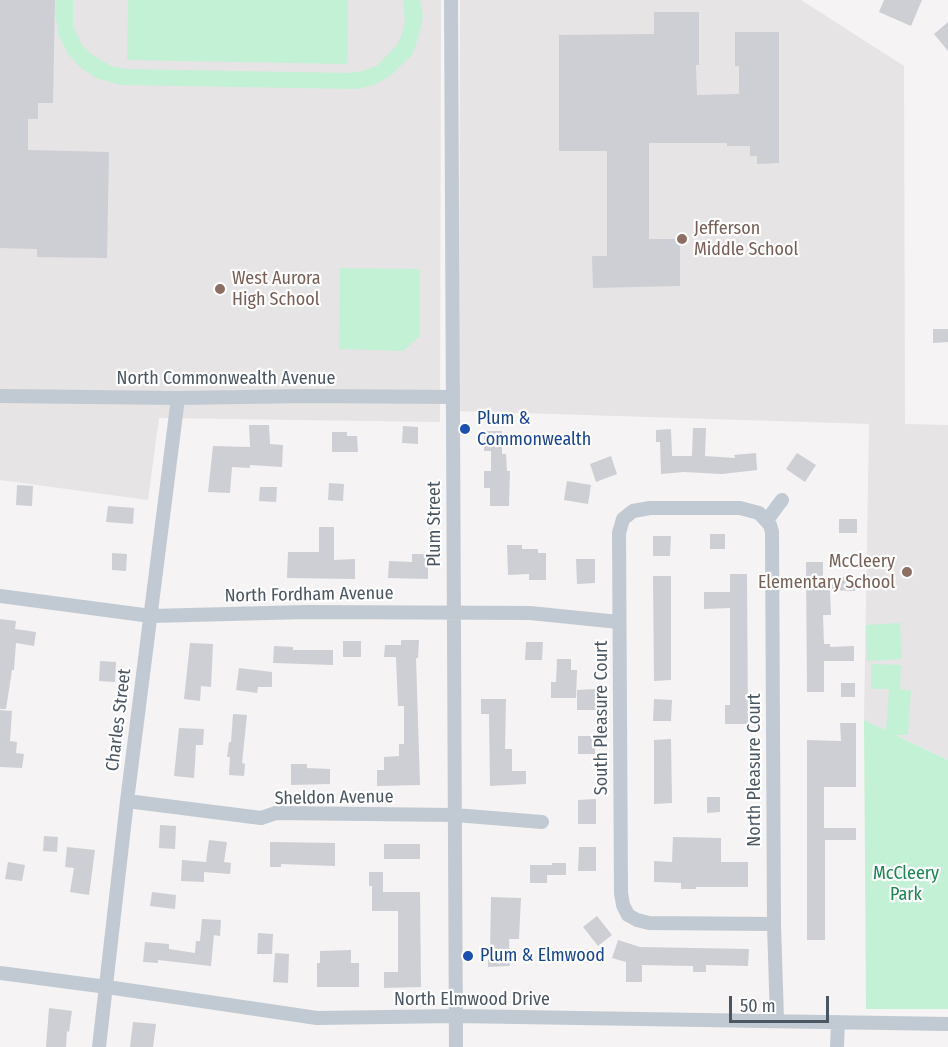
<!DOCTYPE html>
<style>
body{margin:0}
#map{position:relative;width:948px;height:1047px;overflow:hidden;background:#f5f3f3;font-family:"Fira Sans Condensed",sans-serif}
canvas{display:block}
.scale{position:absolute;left:729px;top:996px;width:100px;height:27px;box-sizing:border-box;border:3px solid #4a5661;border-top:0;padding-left:8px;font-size:18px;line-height:21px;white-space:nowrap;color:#4a5661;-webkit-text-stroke:4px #fff;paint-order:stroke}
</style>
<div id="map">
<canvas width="948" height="1047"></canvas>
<div class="scale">50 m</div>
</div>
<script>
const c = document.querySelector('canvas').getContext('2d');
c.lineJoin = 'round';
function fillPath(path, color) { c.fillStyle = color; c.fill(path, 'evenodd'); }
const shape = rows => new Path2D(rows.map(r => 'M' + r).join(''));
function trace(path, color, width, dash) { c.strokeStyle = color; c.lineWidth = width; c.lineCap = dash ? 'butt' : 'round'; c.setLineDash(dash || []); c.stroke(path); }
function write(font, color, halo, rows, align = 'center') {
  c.font = font + ' "Fira Sans Condensed",sans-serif'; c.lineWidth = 4.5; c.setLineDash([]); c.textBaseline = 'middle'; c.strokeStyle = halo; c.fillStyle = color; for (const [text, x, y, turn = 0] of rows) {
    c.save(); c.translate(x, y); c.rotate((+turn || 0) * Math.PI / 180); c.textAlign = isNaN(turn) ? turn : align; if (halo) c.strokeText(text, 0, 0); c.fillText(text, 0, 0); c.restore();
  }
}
fillPath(shape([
 [0,0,441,0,440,422,159,418,148,500,0,480],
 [460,0,801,0,904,66,905,424,948,425,948,760,864,720,869,424,459,411]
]), '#e6e4e5');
fillPath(shape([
 [56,0,73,0,73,26,82,45,91,54,111,66,127,69,349,73,363,71,378,65,396,46,401,37,405,21,403,0,420,0,423,15,421,27,413,54,390,76,374,85,356,89,121,85,96,78,80,67,68,54,58,34,55,10],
 [128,0,348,0,347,64,127,60],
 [340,268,420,269,420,336,403,351,339,349],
 [900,623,902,659,867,661,866,625],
 [871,664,901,665,900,689,911,691,908,735,895,735,948,760,948,1009,866,1009,864,720,886,730,889,689,871,689]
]), '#c3f1d5');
fillPath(shape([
 [0,0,55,0,53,103,38,103,38,119,28,119,28,150,109,152,107,258,37,257,37,249,0,248],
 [884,0,922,0,911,26,879,12],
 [654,12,699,12,699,65,696,65,697,95,739,94,739,66,735,66,735,32,779,32,779,163,757,164,757,156,750,156,750,146,727,146,727,143,649,143,649,239,680,239,680,286,593,288,592,256,607,256,607,151,559,151,559,35,654,34],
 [948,22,948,51,934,34],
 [933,329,948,329,948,342,933,343],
 [249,425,269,425,270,444,283,445,282,467,250,465,250,468,232,467,230,493,208,492,213,446,250,447],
 [403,426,418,427,418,444,402,443],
 [693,428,706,428,705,456,735,458,734,455,756,453,757,470,722,474,684,472,661,474,660,442,656,442,656,430,671,429,672,456,692,456],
 [484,431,502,431,502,454,506,454,507,471,510,471,509,506,490,506,490,488,484,488,484,471,491,471,491,451,484,451],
 [332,432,347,432,347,436,357,436,358,452,332,452],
 [797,453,816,465,805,482,786,469],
 [611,456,617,474,596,482,590,464],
 [567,481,591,485,588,504,564,500],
 [329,483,344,484,343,501,328,500],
 [17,485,33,486,32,506,16,505],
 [260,487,277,487,276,502,259,501],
 [108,506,134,508,133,524,106,522],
 [839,519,857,519,857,533,839,533],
 [319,527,334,527,334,560,355,559,355,579,287,578,288,552,319,552],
 [710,534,725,534,725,549,710,549],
 [653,536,671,536,670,556,653,556],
 [507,545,522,545,522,549,538,549,538,553,546,553,546,580,529,580,529,574,508,575],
 [112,553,127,554,126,571,112,570],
 [412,554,428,554,428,579,388,578,389,561,412,562],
 [576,559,595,559,595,583,577,584],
 [806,562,823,562,823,576,855,578,855,591,830,590,831,615,823,615,824,644,830,644,830,647,854,646,854,661,824,661,824,692,807,692],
 [730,574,747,574,748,724,725,724,725,705,730,705,730,608,704,609,704,592,730,592],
 [653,576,671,576,671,680,654,681],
 [0,619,16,621,15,629,36,632,34,646,16,643,14,670,12,670,6,709,0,709],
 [401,640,419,640,418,658,416,658,420,785,377,786,377,770,384,770,384,757,399,756,399,744,404,744,404,706,398,706,396,657,384,657,385,645,401,645],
 [343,641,361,641,361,657,343,657],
 [526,642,543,642,542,660,525,660],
 [190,643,213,644,211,687,201,686,200,701,184,699],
 [274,646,293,647,293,650,333,650,333,665,273,663],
 [557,659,571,659,571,670,577,670,576,698,551,698,551,682,556,682],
 [100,661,116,662,115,682,99,681],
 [239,668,272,672,272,687,258,687,257,693,236,690],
 [841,683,855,683,855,697,841,697],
 [595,689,596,710,577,710,577,690],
 [481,699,506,699,505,749,512,749,512,771,526,771,526,784,490,786,489,714,481,714],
 [654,699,672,700,671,721,653,721],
 [0,710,12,711,10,741,17,742,16,753,24,754,22,768,0,767],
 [233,714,247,715,242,763,245,764,244,776,229,775,230,757,227,757,229,742,231,742],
 [840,723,856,723,856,787,824,787,824,828,856,828,856,840,825,840,825,940,807,940,807,740,841,741],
 [179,728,204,729,203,745,196,745,194,778,174,776],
 [578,736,595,736,595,754,578,754],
 [671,739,672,803,654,804,654,740],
 [291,764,307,764,307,768,330,769,330,784,291,785],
 [707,797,720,797,720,812,707,813],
 [596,799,596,824,578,824,578,800],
 [160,825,176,826,175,849,159,848],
 [44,836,58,837,57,852,43,851],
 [673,837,721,838,721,862,748,862,748,887,696,887,696,889,681,889,681,883,654,882,654,861,672,862],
 [209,840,227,842,224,862,231,863,230,874,204,872,204,882,181,881,182,860,206,862],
 [270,842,335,843,335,866,281,864,281,867,270,867],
 [384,844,420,844,420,859,384,859],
 [67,847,95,850,89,895,70,892,74,868,65,867],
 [579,847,596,847,596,871,578,871],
 [8,862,25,865,22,881,5,879],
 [552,863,566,863,566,875,547,875,547,883,530,883,530,865,552,865],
 [369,872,383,872,383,892,420,892,421,987,384,988,384,972,398,972,398,911,372,911,372,886,369,886],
 [152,892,176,895,175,909,150,906],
 [491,897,521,898,519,939,509,939,510,966,488,967,488,951,490,951],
 [597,916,612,935,598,946,583,927],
 [202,919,221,920,220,936,214,935,211,966,158,960,158,963,143,962,145,942,169,944,169,949,195,953,196,941,200,941],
 [258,933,273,934,272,954,257,954],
 [618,940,640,947,749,949,748,966,706,965,706,972,693,972,693,966,642,965,642,982,626,982,626,962,612,958],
 [351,950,351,963,359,963,359,987,317,987,317,963,320,963,320,951],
 [275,953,289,954,288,983,273,982],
 [49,1008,72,1011,69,1032,67,1031,66,1047,46,1047],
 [133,1022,156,1024,153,1047,130,1047]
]), '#cdcfd5');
trace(shape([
 [451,0,456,1047],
 [0,396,178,398,306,396,453,397],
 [767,520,782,500],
 [0,596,151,616,307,612,530,613,619,622],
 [127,801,261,818,276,813,455,815,542,822],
 [774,924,649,923,637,920,628,915,623,905,621,893,619,533,623,519,633,511,650,508,740,508,759,513,770,525,772,532,774,924,777,1020],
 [0,973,107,987,317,1018,456,1016,948,1024],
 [99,1047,127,801,178,398],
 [837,1047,838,1022]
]), '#c1cad2', 14);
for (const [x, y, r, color] of [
 [682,239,6,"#8d6e63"],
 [220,289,6,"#8d6e63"],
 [465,429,6,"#1a4fb4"],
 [907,572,6,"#8d6e63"],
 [468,956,6,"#1a4fb4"]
]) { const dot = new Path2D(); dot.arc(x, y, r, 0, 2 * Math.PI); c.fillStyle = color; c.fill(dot); trace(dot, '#fff', 2); }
write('18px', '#785e54', '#fff', [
 ["Jefferson",694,229],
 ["Middle School",694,250],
 ["West Aurora",232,279],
 ["High School",232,300],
 ["McCleery",895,562,"right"],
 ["Elementary School",895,583,"right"]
], 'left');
write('18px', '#4a5661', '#fff', [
 ["North Commonwealth Avenue",226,379],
 ["Plum Street",435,524,-90],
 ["North Fordham Avenue",309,595,-1],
 ["South Pleasure Court",602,718,-90],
 ["Charles Street",119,720,-83],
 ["North Pleasure Court",755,770,-90],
 ["Sheldon Avenue",334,798,-1],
 ["North Elmwood Drive",472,1000]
]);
write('18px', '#164399', '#fff', [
 ["Plum &",477,419],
 ["Commonwealth",477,440],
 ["Plum & Elmwood",480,956]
], 'left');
write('18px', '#17864f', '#fff', [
 ["McCleery",906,874],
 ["Park",906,895]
]);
</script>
